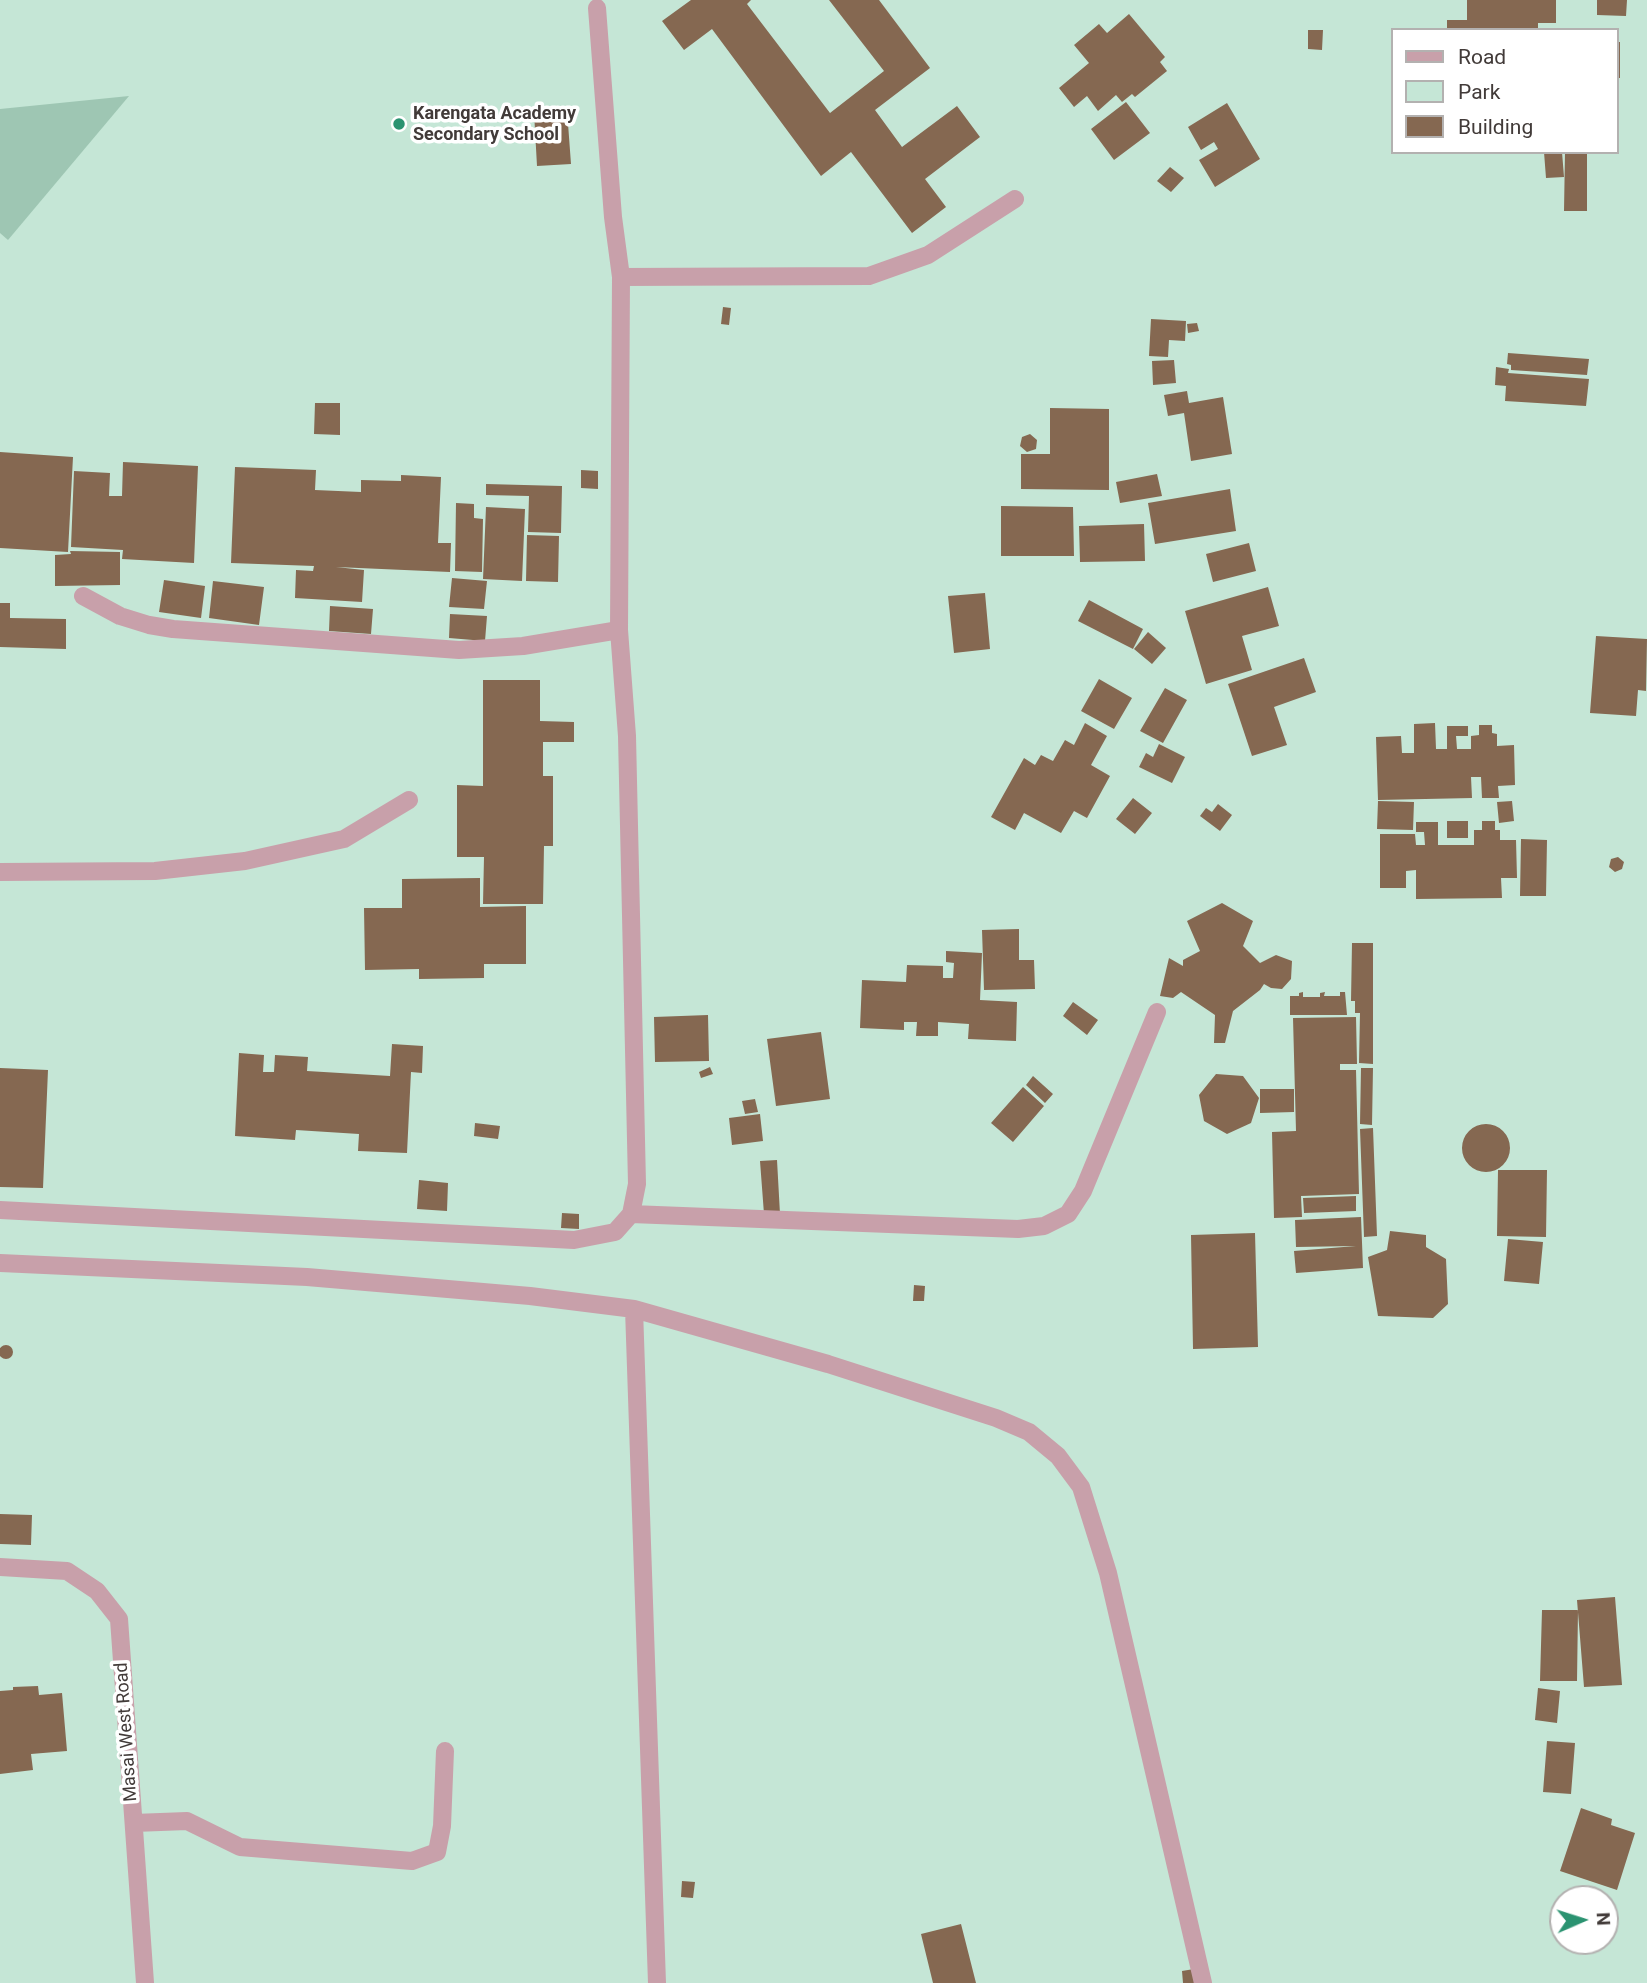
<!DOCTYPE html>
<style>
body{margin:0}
#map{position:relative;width:1647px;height:1983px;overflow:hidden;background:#f9e7e1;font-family:Roboto,sans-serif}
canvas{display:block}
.legend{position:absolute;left:1391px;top:28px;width:228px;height:126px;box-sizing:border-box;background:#fff;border:2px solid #b3b1b0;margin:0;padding:9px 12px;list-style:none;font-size:21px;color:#423b39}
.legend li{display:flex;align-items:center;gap:14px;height:35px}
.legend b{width:35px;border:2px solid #b3b1b0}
.north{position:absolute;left:1549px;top:1885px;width:70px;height:70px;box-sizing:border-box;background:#fff;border:2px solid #b3b1b0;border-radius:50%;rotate:87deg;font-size:19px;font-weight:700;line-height:28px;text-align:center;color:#423b39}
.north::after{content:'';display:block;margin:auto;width:24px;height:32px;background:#2b9371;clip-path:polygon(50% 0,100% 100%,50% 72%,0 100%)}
</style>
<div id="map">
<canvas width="1647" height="1983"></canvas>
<ul class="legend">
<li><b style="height:9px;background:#c8a0aa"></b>Road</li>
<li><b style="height:19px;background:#c5e6d6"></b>Park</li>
<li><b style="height:19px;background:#856851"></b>Building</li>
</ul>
<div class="north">N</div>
</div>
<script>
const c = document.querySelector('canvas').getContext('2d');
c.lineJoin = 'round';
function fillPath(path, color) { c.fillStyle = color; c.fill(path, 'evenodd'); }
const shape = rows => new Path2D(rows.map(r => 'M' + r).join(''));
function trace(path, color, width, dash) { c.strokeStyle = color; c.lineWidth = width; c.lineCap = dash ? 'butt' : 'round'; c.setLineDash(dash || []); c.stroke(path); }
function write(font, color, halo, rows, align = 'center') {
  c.font = font + ' Roboto,sans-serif'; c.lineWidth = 7; c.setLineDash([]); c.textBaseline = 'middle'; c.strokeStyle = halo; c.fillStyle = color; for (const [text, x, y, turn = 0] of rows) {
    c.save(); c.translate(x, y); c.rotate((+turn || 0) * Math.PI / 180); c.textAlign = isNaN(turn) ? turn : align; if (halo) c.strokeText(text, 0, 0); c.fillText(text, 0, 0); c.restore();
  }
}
fillPath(shape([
 [0,0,1647,0,1647,1983,0,1983],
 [1393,30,1617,30,1617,152,1393,152],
 [1563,1899,1605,1899,1605,1941,1563,1941]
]), '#c5e6d6');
fillPath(shape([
 [129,96,8,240,0,233,0,109]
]), '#9ec6b3');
fillPath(shape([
 [691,0,751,0,747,4,830,113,884,71,829,0,879,0,930,68,875,110,902,147,957,106,980,137,925,179,946,207,912,233,851,152,821,176,712,29,684,50,662,21],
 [1467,0,1556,0,1556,23,1538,23,1538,30,1447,30,1447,20,1467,20],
 [1597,0,1627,0,1626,16,1597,15],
 [1129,14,1165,57,1160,62,1167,71,1135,97,1132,94,1122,102,1116,95,1098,111,1087,96,1074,107,1059,88,1089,63,1074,45,1099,24,1107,33],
 [1308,30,1323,30,1322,50,1308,49],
 [1617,42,1620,42,1620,78,1617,78],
 [1126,102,1150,133,1114,160,1091,129],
 [1227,103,1260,159,1215,187,1199,160,1218,149,1214,142,1201,150,1188,127],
 [567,110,571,164,537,166,534,112],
 [1544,152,1562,152,1564,177,1546,178],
 [1565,152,1587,152,1587,211,1564,211],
 [1170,167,1184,178,1171,192,1157,181],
 [723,307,731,308,729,325,721,324],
 [1151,319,1186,321,1185,341,1169,340,1168,357,1149,356],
 [1197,323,1199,331,1188,333,1187,324],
 [1508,353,1589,359,1587,375,1511,370,1511,365,1507,364],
 [1174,360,1176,383,1153,385,1152,361],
 [1496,367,1509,369,1508,373,1589,379,1586,406,1505,401,1506,386,1495,385],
 [1187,391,1189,403,1223,397,1232,454,1191,461,1184,413,1168,416,1164,395],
 [315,403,340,403,340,435,314,434],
 [1050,408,1109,409,1109,490,1021,489,1021,454,1050,454],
 [1030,434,1037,440,1036,449,1027,452,1020,446,1022,437],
 [0,452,73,457,68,552,0,548],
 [123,462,198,466,194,563,122,559,123,550,71,547,74,471,110,473,109,496,122,496],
 [235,467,316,470,315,490,361,492,361,480,401,481,401,475,441,477,438,543,451,543,450,572,336,567,364,570,362,602,295,598,296,570,313,571,314,566,231,563],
 [581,470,598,471,598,489,581,488],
 [1157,474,1162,496,1120,503,1116,482],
 [486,484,562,486,561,533,528,532,529,496,486,495],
 [1230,489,1236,531,1155,544,1148,503],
 [456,503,474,504,474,518,483,519,482,572,455,571],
 [1001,506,1073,507,1074,556,1001,556],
 [486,507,525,509,522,581,483,579],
 [1144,524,1145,561,1080,562,1079,526],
 [527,535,559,536,558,582,526,581],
 [1249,543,1256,571,1213,582,1206,554],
 [70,551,120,552,120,585,55,586,55,555,71,554],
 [452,578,487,581,484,609,449,607],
 [164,580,205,586,201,618,159,612],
 [213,581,264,587,259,625,209,618],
 [1268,587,1279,626,1242,636,1252,670,1206,684,1185,611],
 [985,593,990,649,954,653,948,596],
 [1089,600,1143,629,1133,649,1078,621],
 [0,603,10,603,10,618,66,619,66,649,0,647],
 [330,606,373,609,371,634,329,631],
 [450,614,487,616,485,641,449,638],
 [1148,632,1166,648,1152,664,1134,649],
 [1596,636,1647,639,1646,691,1638,690,1636,716,1590,713],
 [1304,658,1316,692,1274,707,1287,745,1252,756,1228,684],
 [1099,679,1132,698,1114,729,1081,711],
 [483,680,540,680,540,721,574,722,574,742,543,742,543,776,553,776,553,846,544,846,543,904,483,904,484,857,457,857,457,785,483,786],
 [1165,688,1187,700,1163,743,1140,731],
 [1085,723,1107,736,1091,765,1110,776,1087,818,1074,811,1061,833,1024,813,1015,830,991,817,1024,758,1035,765,1041,755,1053,761,1065,740,1074,745],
 [1435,723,1436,749,1447,749,1447,726,1468,726,1468,736,1456,736,1457,749,1471,749,1471,736,1479,735,1479,725,1492,725,1492,733,1497,734,1497,746,1514,745,1515,785,1498,786,1499,798,1482,798,1481,777,1471,777,1472,798,1378,800,1376,737,1401,736,1402,753,1414,753,1414,724],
 [1159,744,1185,757,1172,783,1139,767,1146,753,1153,757],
 [1133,798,1152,813,1135,834,1116,819],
 [1378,801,1414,802,1413,830,1377,829],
 [1512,801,1514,821,1499,823,1497,802],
 [1218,804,1232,815,1220,831,1200,816,1206,808,1212,812],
 [1447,821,1468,821,1468,838,1447,838],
 [1482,821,1495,821,1495,830,1500,830,1500,840,1516,840,1517,878,1501,878,1502,898,1416,899,1416,870,1406,871,1406,888,1380,888,1380,834,1415,834,1416,845,1425,845,1424,832,1416,832,1416,822,1438,822,1438,845,1474,845,1474,830,1482,830],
 [1521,839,1547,840,1546,896,1520,896],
 [1618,857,1624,862,1622,869,1615,872,1609,867,1611,859],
 [480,878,480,907,526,906,526,964,484,964,484,978,419,979,419,969,365,970,364,908,402,908,402,879],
 [1222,903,1253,921,1243,946,1260,963,1276,955,1292,961,1291,979,1282,989,1271,988,1264,984,1260,990,1233,1011,1225,1043,1214,1043,1215,1015,1181,992,1173,998,1160,996,1169,958,1183,966,1183,960,1200,951,1187,921],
 [1019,929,1019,960,1034,960,1035,989,984,990,982,930],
 [1352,943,1373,943,1373,1064,1359,1063,1360,1013,1355,1013,1355,1001,1351,1001],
 [946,951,982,953,980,1000,1017,1002,1016,1041,968,1039,969,1024,938,1022,938,1036,916,1036,917,1022,904,1022,904,1030,860,1028,862,980,906,982,907,965,943,966,943,978,953,978,954,963,946,962],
 [1303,992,1303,997,1320,997,1320,993,1325,992,1324,996,1340,996,1340,992,1345,992,1347,1015,1290,1015,1290,996,1299,996,1299,993],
 [1073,1002,1098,1020,1087,1035,1063,1016],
 [708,1015,709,1061,655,1062,654,1017],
 [1356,1017,1357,1064,1340,1064,1340,1070,1356,1070,1359,1194,1301,1196,1302,1217,1274,1218,1272,1132,1296,1131,1293,1018],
 [821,1032,830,1099,776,1106,767,1039],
 [392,1044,423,1046,422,1073,411,1072,407,1153,358,1151,359,1134,296,1130,295,1140,235,1136,239,1053,264,1055,263,1072,274,1072,275,1055,308,1057,307,1071,390,1076],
 [710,1067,713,1074,701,1078,699,1072],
 [0,1068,48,1070,43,1188,0,1187],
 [1361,1068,1373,1068,1372,1125,1360,1124],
 [1216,1074,1243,1076,1259,1098,1251,1123,1227,1134,1204,1121,1199,1095],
 [1033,1076,1053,1094,1045,1103,1026,1085],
 [1023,1087,1044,1106,1013,1142,991,1123],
 [1260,1089,1294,1089,1294,1112,1260,1113],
 [755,1099,758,1112,745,1114,742,1101],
 [760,1114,763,1141,732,1145,729,1118],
 [475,1123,500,1126,498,1139,474,1136],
 '1462 1148a24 24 0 1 1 48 0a24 24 0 1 1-48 0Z',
 [1373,1128,1377,1236,1364,1237,1360,1129],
 [777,1160,780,1214,764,1214,760,1161],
 [1498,1170,1547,1170,1546,1237,1497,1236],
 [419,1180,448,1183,447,1211,417,1209],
 [1356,1196,1356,1211,1304,1213,1303,1198],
 [562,1213,579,1214,579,1229,561,1228],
 [1361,1217,1363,1268,1296,1273,1294,1251,1356,1246,1296,1247,1295,1220],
 [1390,1231,1426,1235,1426,1247,1446,1259,1448,1304,1433,1318,1378,1316,1368,1257,1387,1250],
 [1255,1233,1258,1347,1193,1349,1191,1235],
 [1508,1239,1543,1242,1539,1284,1504,1281],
 [914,1285,925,1286,924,1301,913,1301],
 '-1 1352a7 7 0 1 1 14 0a7 7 0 1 1-14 0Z',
 [0,1514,32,1515,31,1545,0,1544],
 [1615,1597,1622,1685,1584,1687,1577,1600],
 [1542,1610,1578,1610,1577,1681,1540,1681],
 [38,1686,39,1695,62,1693,67,1751,31,1754,33,1770,0,1774,0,1691,13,1690,13,1687],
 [1538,1688,1560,1691,1557,1723,1535,1720],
 [1547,1741,1575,1743,1571,1794,1543,1792],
 [1581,1808,1612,1819,1611,1825,1635,1833,1617,1890,1560,1871],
 [682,1881,695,1882,693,1898,681,1897],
 [961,1924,976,1983,933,1983,921,1934],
 [1194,1969,1196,1983,1183,1983,1182,1971]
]), '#856851');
trace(shape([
 [597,8,613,217,621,277],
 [83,596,120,616,149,625,173,629,459,650,523,646,619,630],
 [0,872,155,871,245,861,344,839,409,800],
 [0,1210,574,1240,615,1232,631,1214,637,1184,627,736,619,630,621,277,869,276,928,255,1015,199],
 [631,1214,1018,1229,1044,1226,1068,1214,1083,1191,1157,1012],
 [0,1263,307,1277,530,1296,634,1309,828,1364,996,1418,1029,1432,1058,1456,1081,1487,1108,1573,1203,1983],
 [634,1309,657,1983],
 [0,1567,67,1571,97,1591,119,1619,145,1983],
 [134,1823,187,1821,240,1847,412,1861,437,1852,442,1826,445,1751]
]), '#c8a0aa', 18);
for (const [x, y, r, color] of [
 [399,124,7,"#2b9371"]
]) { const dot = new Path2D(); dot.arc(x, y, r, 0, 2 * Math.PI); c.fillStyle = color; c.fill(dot); trace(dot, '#fff', 2.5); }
write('bold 18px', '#423b39', '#fff', [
 ["Karengata Academy",413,114],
 ["Secondary School",413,135]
], 'left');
write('18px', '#423b39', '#fff', [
 ["Masai West Road",127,1732,-94]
]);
</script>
